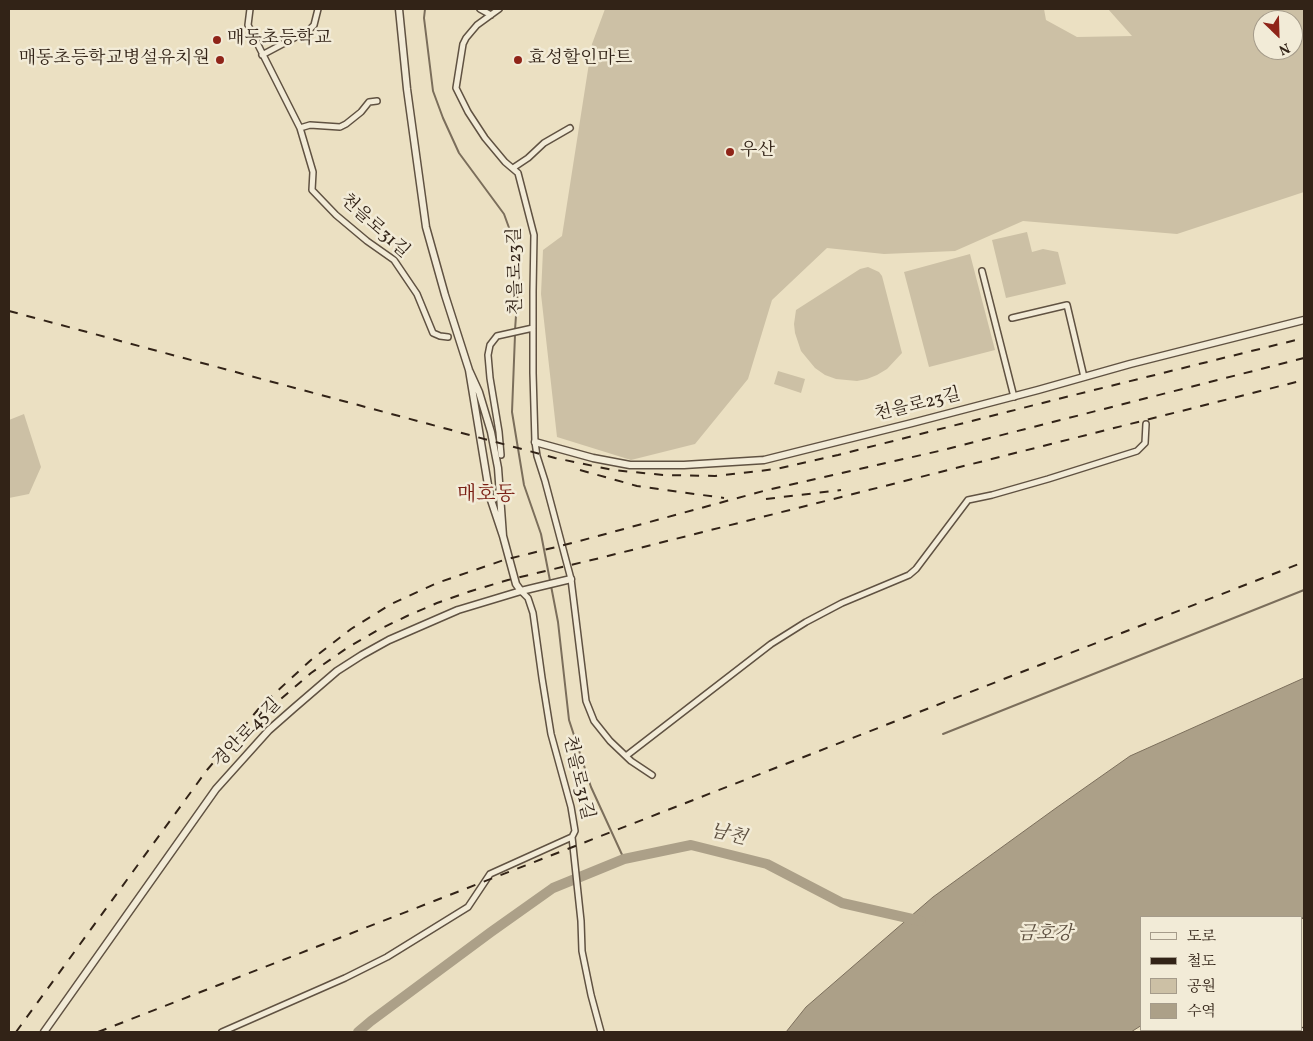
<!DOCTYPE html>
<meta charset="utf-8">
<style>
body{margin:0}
#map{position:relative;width:1313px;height:1041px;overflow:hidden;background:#ebe0c2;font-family:Vollkorn,"Noto Serif KR",serif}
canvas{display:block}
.frame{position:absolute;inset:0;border:10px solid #322317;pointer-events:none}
.legend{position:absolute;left:1140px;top:916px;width:162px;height:115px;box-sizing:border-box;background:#f2ebd7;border:1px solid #a59b8a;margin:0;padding:6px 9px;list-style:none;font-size:15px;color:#322317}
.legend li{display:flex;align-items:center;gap:10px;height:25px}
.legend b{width:25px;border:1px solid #a59b8a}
.north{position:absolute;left:1253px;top:10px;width:50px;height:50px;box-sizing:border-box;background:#f2ebd7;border:1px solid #a59b8a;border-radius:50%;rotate:156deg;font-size:14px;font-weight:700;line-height:20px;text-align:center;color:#322317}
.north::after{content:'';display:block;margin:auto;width:18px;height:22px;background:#8f2418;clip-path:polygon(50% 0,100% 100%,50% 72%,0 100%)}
</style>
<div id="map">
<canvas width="1313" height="1041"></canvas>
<div class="frame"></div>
<ul class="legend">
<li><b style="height:6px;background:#f2ebd7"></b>도로</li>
<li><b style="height:6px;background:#322317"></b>철도</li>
<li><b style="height:14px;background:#ccc0a5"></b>공원</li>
<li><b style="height:14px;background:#aca088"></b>수역</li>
</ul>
<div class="north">N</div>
</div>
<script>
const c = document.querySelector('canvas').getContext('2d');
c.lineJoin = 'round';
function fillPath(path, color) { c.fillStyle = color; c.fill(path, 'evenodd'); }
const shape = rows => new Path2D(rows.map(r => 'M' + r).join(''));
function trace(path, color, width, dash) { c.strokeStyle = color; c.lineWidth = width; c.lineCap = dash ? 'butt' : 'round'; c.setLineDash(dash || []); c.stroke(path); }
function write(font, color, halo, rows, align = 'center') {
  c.font = font + ' Vollkorn,"Noto Serif KR",serif'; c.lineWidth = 5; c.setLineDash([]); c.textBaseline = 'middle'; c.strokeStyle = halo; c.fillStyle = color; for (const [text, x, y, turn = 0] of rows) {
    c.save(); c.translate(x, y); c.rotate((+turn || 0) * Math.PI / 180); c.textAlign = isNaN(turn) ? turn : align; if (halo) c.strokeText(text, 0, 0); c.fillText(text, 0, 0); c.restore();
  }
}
fillPath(shape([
 [605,9,1044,9,1046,20,1077,37,1132,36,1108,9,1304,9,1304,192,1177,234,1023,221,955,251,884,254,827,248,772,300,748,379,695,444,631,460,557,437,541,294,543,250,562,236,592,44],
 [1263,20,1293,20,1293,50,1263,50],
 [1027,232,1032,252,1043,249,1058,252,1066,284,1006,298,992,240],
 [970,254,995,350,929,367,904,272],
 [868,267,879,272,882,276,902,353,887,369,877,375,867,379,857,381,836,379,825,375,815,368,801,351,795,333,794,324,796,310,860,269],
 [778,371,805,379,801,393,774,384],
 [24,414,41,467,29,494,9,498,9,420]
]), '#ccc0a5');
const water = shape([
 [1304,678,1304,917,1302,919,1302,917,1142,917,1142,1025,1131,1032,786,1032,806,1007,933,897,1056,808,1130,756,1304,678]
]);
fillPath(water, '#aca088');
trace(water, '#7b6e5b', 1);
trace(shape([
 [425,9,424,18,433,91,443,118,459,153,504,214,520,258,515,330],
 [515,335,512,412,524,485,541,534,558,622,569,720,591,787,624,859],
 [943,734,1304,590]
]), '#7b6e5b', 2);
trace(shape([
 [358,1032,371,1021,491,932,553,888,624,859,691,845,767,864,842,903,921,921]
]), '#aca088', 10);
const minor = shape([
 [250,9,248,25,300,128,313,172,312,190,336,215,367,241,394,260,417,294,433,333,440,336,448,337],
 [480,9,491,15],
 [499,9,477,25,466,38,463,44,456,88,468,112,485,138,505,162,518,173,534,235,533,291,533,373,535,442,537,456,545,481,571,579,586,701,594,721,610,741,631,761,652,775],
 [262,55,309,30,314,25,318,9],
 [300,128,310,125,340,127,346,124,361,112,369,102,377,101],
 [513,168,528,158,544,143,570,128],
 [982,271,1014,397],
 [1012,318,1067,305,1084,377],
 [501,455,499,432,490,378,488,355,490,345,497,336,533,328],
 [521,591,528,598,533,613,542,678,551,734,571,807,575,831,572,837,581,921,582,951,591,995,601,1032],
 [626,756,771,644,806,622,842,603,909,575,916,569,968,500,992,495,1048,479,1137,451,1145,443,1146,424],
 [222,1032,345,978,387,957,468,907,490,874,572,837]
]);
const tertiary = shape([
 [399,9,407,89,426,227,445,295,469,370,479,392,491,432,498,468,503,536,490,497,469,370],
 [535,442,593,458,630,465,684,465,764,460,912,423,1038,390,1130,364,1304,320],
 [503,536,516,584,521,591],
 [44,1032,216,789,269,730,294,708,337,671,362,655,389,640,458,610,521,591,571,579],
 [1300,1032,1304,1031]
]);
trace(minor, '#605242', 8);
trace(tertiary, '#605242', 9);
trace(minor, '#f2ebd7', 5);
trace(tertiary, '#f2ebd7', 6);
trace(shape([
 [9,311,555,458,613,470,663,475,715,476,776,469,838,455,1062,398,1304,338],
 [580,470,637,486,724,498],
 [766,499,841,490],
 [255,723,268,710,311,673,347,648,378,630,407,616,437,603,468,592,508,580,604,557,1304,380],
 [16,1032,207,770,261,706,311,660,351,629,391,604,437,583,504,560,576,542,767,490,939,451,1304,358],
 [98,1032,1304,562]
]), '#322317', 2, [9, 9]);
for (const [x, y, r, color] of [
 [217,40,5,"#8f2418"],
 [220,60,5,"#8f2418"],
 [518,60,5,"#8f2418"],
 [730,152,5,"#8f2418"]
]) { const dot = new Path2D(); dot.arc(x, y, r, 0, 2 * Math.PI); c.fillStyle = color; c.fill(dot); trace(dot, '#f2ebd7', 2); }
write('18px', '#322317', '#f2ebd7', [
 ["매동초등학교",227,40],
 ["매동초등학교병설유치원",210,60,"right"],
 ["효성할인마트",528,60],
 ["우산",740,152]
], 'left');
write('18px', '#322317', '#f2ebd7', [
 ["천을로31길",374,227,42],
 ["천을로23길",517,271,-91],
 ["천을로23길",918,406,-14],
 ["경안로45길",248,734,-46],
 ["천을로31길",577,778,77]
]);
write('italic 19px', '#5d4f3f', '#f2ebd7', [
 ["남천",728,836,14],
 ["금호강",1045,936]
]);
write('20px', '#7a1f14', '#f2ebd7', [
 ["매호동",486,496]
]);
</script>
